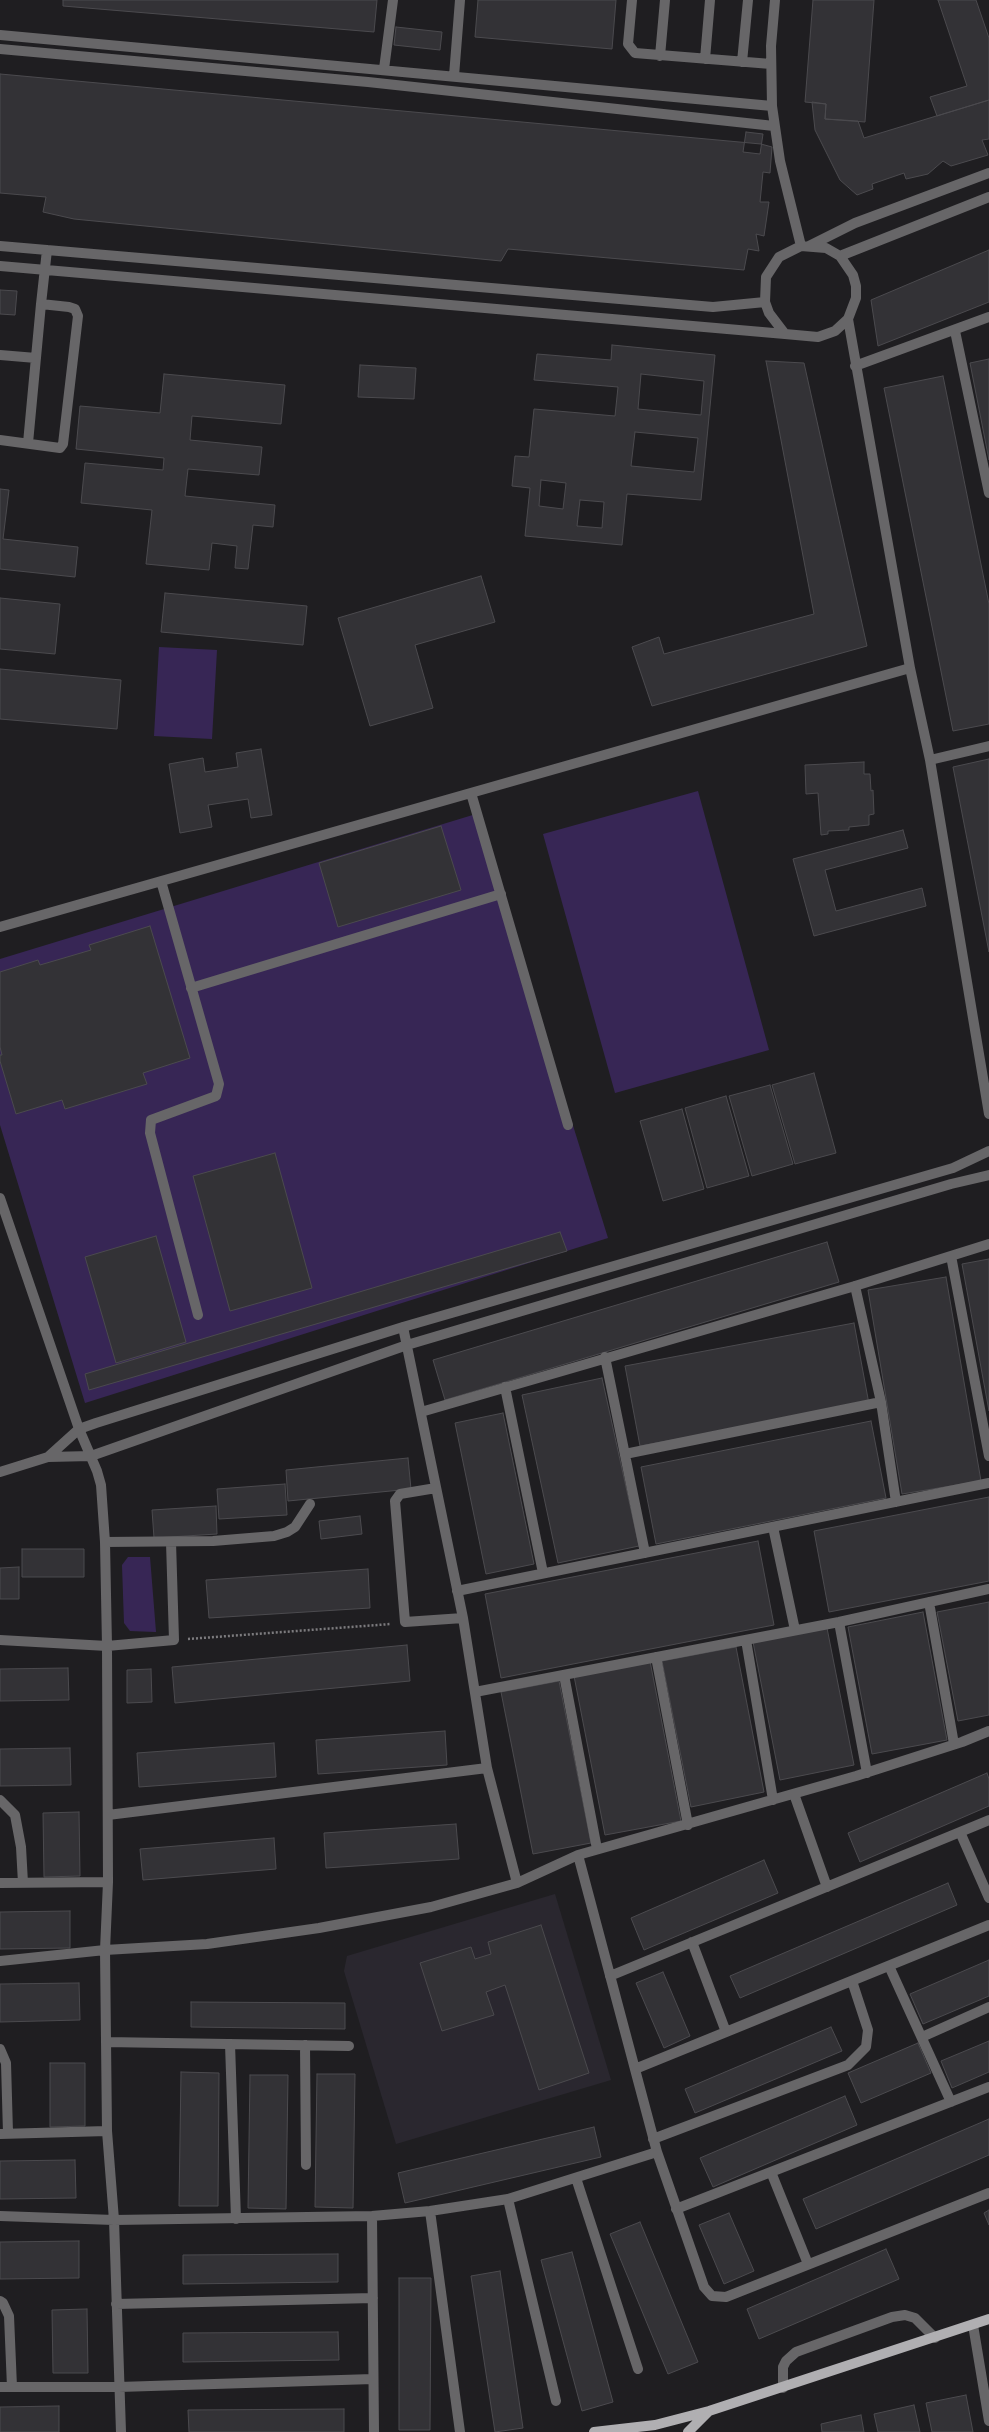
<!DOCTYPE html>
<style>
body{margin:0}
canvas{display:block;background:#1f1e21}
</style>
<canvas width="989" height="2432"></canvas>
<script>
const c = document.querySelector('canvas').getContext('2d');
c.lineJoin = 'round';
function fillPath(path, color) { c.fillStyle = color; c.fill(path, 'evenodd'); }
const shape = rows => new Path2D(rows.map(r => 'M' + r).join(''));
function trace(path, color, width, dash) { c.strokeStyle = color; c.lineWidth = width; c.lineCap = dash ? 'butt' : 'round'; c.setLineDash(dash || []); c.stroke(path); }
fillPath(shape([
 [555,1894,611,2080,396,2144,344,1971,347,1956]
]), '#2a272f');
fillPath(shape([
 [159,647,217,650,212,739,154,736],
 [698,791,769,1050,615,1093,543,834],
 [476,814,608,1238,85,1403,0,1125,0,959],
 [128,1557,150,1557,156,1632,130,1631,124,1623,122,1565]
]), '#372655');
const building = shape([
 [63,0,377,0,374,32,63,6,63,0],
 [478,0,616,0,612,49,475,37,478,0],
 [813,0,874,0,865,122,825,119,826,104,805,102,813,0],
 [938,0,976,0,989,38,989,100,937,116,930,97,967,86,938,0],
 [396,27,442,32,440,50,394,45,396,27],
 [0,74,761,144,772,147,770,173,763,172,760,202,769,202,764,236,756,234,759,251,748,249,744,270,508,249,501,261,74,219,43,212,46,197,0,193,0,74],
 [989,100,989,139,982,140,988,155,951,166,943,161,928,174,906,179,904,173,872,184,873,189,857,195,840,180,815,130,812,102,826,104,825,119,858,121,864,138,989,100],
 [746,132,763,134,760,154,743,152,746,132],
 [989,250,989,302,878,346,871,300,989,250],
 [0,290,17,291,15,315,0,314,0,290],
 [612,345,715,355,701,500,627,494,622,545,525,536,530,488,512,486,515,456,529,457,534,409,615,416,618,387,534,380,537,354,611,360,612,345],
 [641,374,704,381,701,415,638,409,641,374],
 [635,432,698,438,694,472,631,466,635,432],
 [541,480,566,483,563,509,539,506,541,480],
 [580,500,604,502,602,528,577,526,580,500],
 [989,359,989,460,970,363,989,359],
 [766,361,804,363,867,646,652,706,632,647,659,637,664,654,814,614,766,361],
 [360,365,416,368,414,399,358,397,360,365],
 [164,374,285,385,281,424,192,416,190,440,262,447,259,475,188,469,185,496,275,505,273,527,253,525,248,569,235,568,237,546,212,543,209,570,146,564,152,510,81,503,85,463,163,470,164,458,76,449,80,406,160,413,164,374],
 [943,376,989,604,989,724,953,731,884,388,943,376],
 [0,489,9,490,3,539,78,547,75,577,0,569,0,489],
 [481,576,495,622,415,645,433,708,370,726,338,618,481,576],
 [165,593,307,606,303,645,161,632,165,593],
 [0,598,60,604,55,654,0,649,0,598],
 [0,669,121,680,117,729,0,719,0,669],
 [261,749,272,815,251,818,248,799,208,805,212,827,180,833,169,764,203,758,205,772,238,767,236,753,261,749],
 [989,759,989,952,953,767,989,759],
 [864,762,864,774,870,774,871,791,873,790,874,814,869,815,869,825,849,827,849,830,828,831,828,834,821,835,818,793,806,794,805,765,864,762],
 [441,826,461,890,338,927,319,863,441,826],
 [903,830,908,848,825,870,836,911,922,888,926,906,814,936,793,859,903,830],
 [150,926,190,1058,143,1073,147,1084,65,1109,62,1100,16,1114,0,1061,0,1055,2,1055,0,1047,0,972,38,960,40,965,91,950,89,945,150,926],
 [814,1073,836,1153,795,1164,772,1085,814,1073],
 [770,1085,793,1164,752,1176,729,1096,770,1085],
 [726,1096,749,1176,707,1188,685,1108,726,1096],
 [682,1109,704,1189,663,1201,640,1121,682,1109],
 [275,1153,312,1288,230,1311,193,1176,275,1153],
 [560,1232,567,1251,89,1390,85,1374,560,1232],
 [156,1236,186,1342,116,1363,85,1257,156,1236],
 [827,1242,839,1282,445,1400,433,1360,827,1242],
 [989,1259,989,1411,962,1264,989,1259],
 [946,1277,981,1481,902,1494,868,1290,946,1277],
 [854,1323,869,1404,640,1446,625,1366,854,1323],
 [602,1378,639,1546,558,1563,522,1395,602,1378],
 [503,1413,534,1564,486,1574,455,1423,503,1413],
 [871,1421,886,1498,656,1544,641,1467,871,1421],
 [408,1458,411,1489,288,1501,286,1470,408,1458],
 [285,1484,287,1515,219,1519,217,1489,285,1484],
 [989,1497,989,1581,829,1612,814,1531,989,1497],
 [216,1506,217,1534,154,1538,152,1510,216,1506],
 [360,1516,362,1534,321,1539,319,1521,360,1516],
 [758,1541,774,1625,501,1678,485,1594,758,1541],
 [22,1549,84,1549,84,1577,22,1577,22,1549],
 [19,1567,19,1599,0,1599,0,1568,19,1567],
 [368,1569,370,1608,209,1618,206,1580,368,1569],
 [989,1602,989,1715,958,1721,937,1612,989,1602],
 [923,1612,947,1740,872,1754,848,1627,923,1612],
 [827,1628,854,1765,780,1780,753,1642,827,1628],
 [407,1645,410,1681,175,1703,172,1667,407,1645],
 [736,1647,764,1792,691,1807,662,1661,736,1647],
 [650,1661,681,1821,605,1835,574,1676,650,1661],
 [68,1668,69,1700,0,1701,0,1669,68,1668],
 [151,1669,152,1702,127,1703,127,1670,151,1669],
 [559,1681,591,1843,533,1854,501,1692,559,1681],
 [445,1731,447,1765,318,1774,316,1740,445,1731],
 [274,1743,276,1777,139,1787,137,1753,274,1743],
 [70,1748,71,1785,0,1786,0,1749,70,1748],
 [987,1773,989,1779,989,1806,860,1862,848,1833,987,1773],
 [79,1812,80,1876,44,1877,43,1813,79,1812],
 [456,1824,459,1859,326,1868,324,1833,456,1824],
 [274,1838,276,1869,143,1880,140,1849,274,1838],
 [764,1860,778,1893,644,1950,631,1918,764,1860],
 [948,1883,957,1905,740,1998,730,1976,948,1883],
 [70,1911,70,1948,0,1949,0,1912,70,1911],
 [541,1925,589,2073,539,2090,505,1985,486,1992,494,2015,442,2031,420,1963,471,1947,475,1959,491,1954,488,1942,541,1925],
 [989,1960,989,1996,923,2024,910,1994,989,1960],
 [663,1972,690,2036,664,2048,636,1983,663,1972],
 [79,1983,80,2020,0,2022,0,1984,79,1983],
 [191,2002,345,2003,345,2029,191,2027,191,2002],
 [831,2027,842,2051,695,2113,685,2089,831,2027],
 [989,2041,989,2072,952,2088,941,2061,989,2041],
 [918,2043,931,2073,861,2103,848,2073,918,2043],
 [50,2063,85,2063,85,2126,50,2127,50,2063],
 [181,2072,219,2073,218,2206,179,2206,181,2072],
 [317,2074,355,2074,353,2208,315,2207,317,2074],
 [250,2075,288,2075,286,2209,248,2208,250,2075],
 [845,2096,857,2125,713,2187,700,2158,845,2096],
 [989,2119,989,2155,816,2229,803,2199,989,2119],
 [594,2127,601,2157,405,2203,398,2173,594,2127],
 [75,2160,76,2198,0,2199,0,2161,75,2160],
 [989,2210,989,2225,984,2213,989,2210],
 [729,2213,754,2271,724,2284,699,2225,729,2213],
 [640,2222,698,2362,668,2374,610,2234,640,2222],
 [79,2241,79,2278,0,2279,0,2242,79,2241],
 [886,2249,899,2279,759,2339,747,2309,886,2249],
 [572,2252,613,2402,582,2411,541,2260,572,2252],
 [338,2254,338,2282,183,2284,183,2255,338,2254],
 [500,2271,523,2428,495,2432,471,2276,500,2271],
 [399,2278,431,2278,430,2430,399,2430,399,2278],
 [87,2309,88,2373,53,2373,52,2310,87,2309],
 [338,2332,339,2360,183,2362,183,2333,338,2332],
 [966,2395,973,2432,932,2432,926,2403,966,2395],
 [914,2405,920,2432,878,2432,874,2414,914,2405],
 [59,2406,59,2432,0,2432,0,2407,59,2406],
 [344,2409,344,2432,189,2432,188,2410,344,2409],
 [861,2415,864,2432,822,2432,821,2424,861,2415]
]);
fillPath(building, '#333236');
trace(building, '#4b4a4e', 1);
trace(shape([
 [188,1639,391,1624]
]), '#7c7b7e', 2.5, [2, 2]);
trace(shape([
 [632,0,628,44,635,53,771,64],
 [775,0,771,46,772,106,780,161,801,246],
 [0,35,772,106],
 [0,49,368,82,774,126],
 [660,56,665,0],
 [705,59,710,0],
 [742,62,748,0],
 [384,69,393,0],
 [454,76,460,0],
 [0,246,713,307,765,302],
 [801,246,826,248,840,256,853,275,856,286,856,298,848,319,835,331,818,337,785,334,769,313,765,302,766,277,779,257,801,246],
 [809,246,855,223,989,173],
 [840,256,989,197],
 [0,266,785,334],
 [848,319,910,668,930,760,989,1114],
 [955,331,989,493],
 [0,355,36,358],
 [855,366,989,317],
 [0,440,60,448,63,444,78,316,75,309,69,307,41,304,47,250],
 [28,443,41,304],
 [930,760,989,746],
 [471,793,568,1125],
 [161,881,219,1084,216,1096,151,1120,150,1133,198,1315],
 [0,927,910,668],
 [191,988,501,894],
 [0,1198,79,1429,97,1471,101,1485,105,1542,107,1646,108,1882,105,1950,107,2131,114,2220,121,2432],
 [951,1256,989,1456],
 [855,1286,881,1402,896,1502],
 [403,1327,463,1618,487,1768,517,1883],
 [605,1357,645,1553],
 [505,1387,543,1573],
 [421,1412,855,1286,989,1244],
 [625,1454,881,1402],
 [48,1457,79,1429,96,1423,403,1327,953,1168,989,1151],
 [0,1472,48,1457,91,1456,407,1345,951,1184,989,1175],
 [436,1488,400,1494,395,1501,405,1622,463,1618],
 [773,1527,795,1630],
 [105,1542,213,1541,274,1536,287,1532,295,1527,310,1504],
 [457,1591,989,1483],
 [929,1602,954,1744],
 [839,1622,867,1773],
 [0,1640,107,1646,174,1640,171,1542],
 [746,1640,773,1800],
 [656,1657,688,1825],
 [564,1675,597,1849],
 [475,1692,839,1622,989,1589],
 [794,1794,827,1887],
 [0,1800,15,1815,21,1847,23,1883],
 [108,1815,487,1768],
 [960,1832,989,1898],
 [0,1883,108,1882],
 [692,1942,726,2032],
 [0,1961,105,1950,207,1944,319,1928,431,1907,517,1883,578,1855,856,1776,962,1742,989,1731],
 [889,1966,951,2102],
 [610,1976,989,1820],
 [922,2037,989,2007],
 [106,2042,349,2046],
 [230,2044,236,2219],
 [305,2045,306,2165],
 [0,2049,6,2063,8,2133],
 [635,2069,989,1925],
 [0,2134,107,2131],
 [653,2139,848,2065,866,2047,868,2030,852,1981],
 [657,2152,704,2287,712,2296,726,2297,989,2193],
 [771,2172,808,2264],
 [576,2178,638,2369],
 [508,2199,556,2401],
 [676,2209,989,2087],
 [430,2211,460,2432],
 [0,2216,114,2220,372,2216,430,2211,508,2199,657,2152,578,1855],
 [372,2216,374,2432],
 [0,2301,3,2303,9,2316,12,2387],
 [116,2304,373,2298],
 [973,2325,989,2421],
 [0,2387,119,2387,373,2379],
 [783,2388,783,2367,786,2361,796,2352,892,2317,905,2315,915,2318,935,2338]
]), '#676668', 10);
trace(shape([
 [594,2432,655,2425,709,2411,989,2319],
 [688,2432,708,2412]
]), '#b0afb2', 10);
</script>
